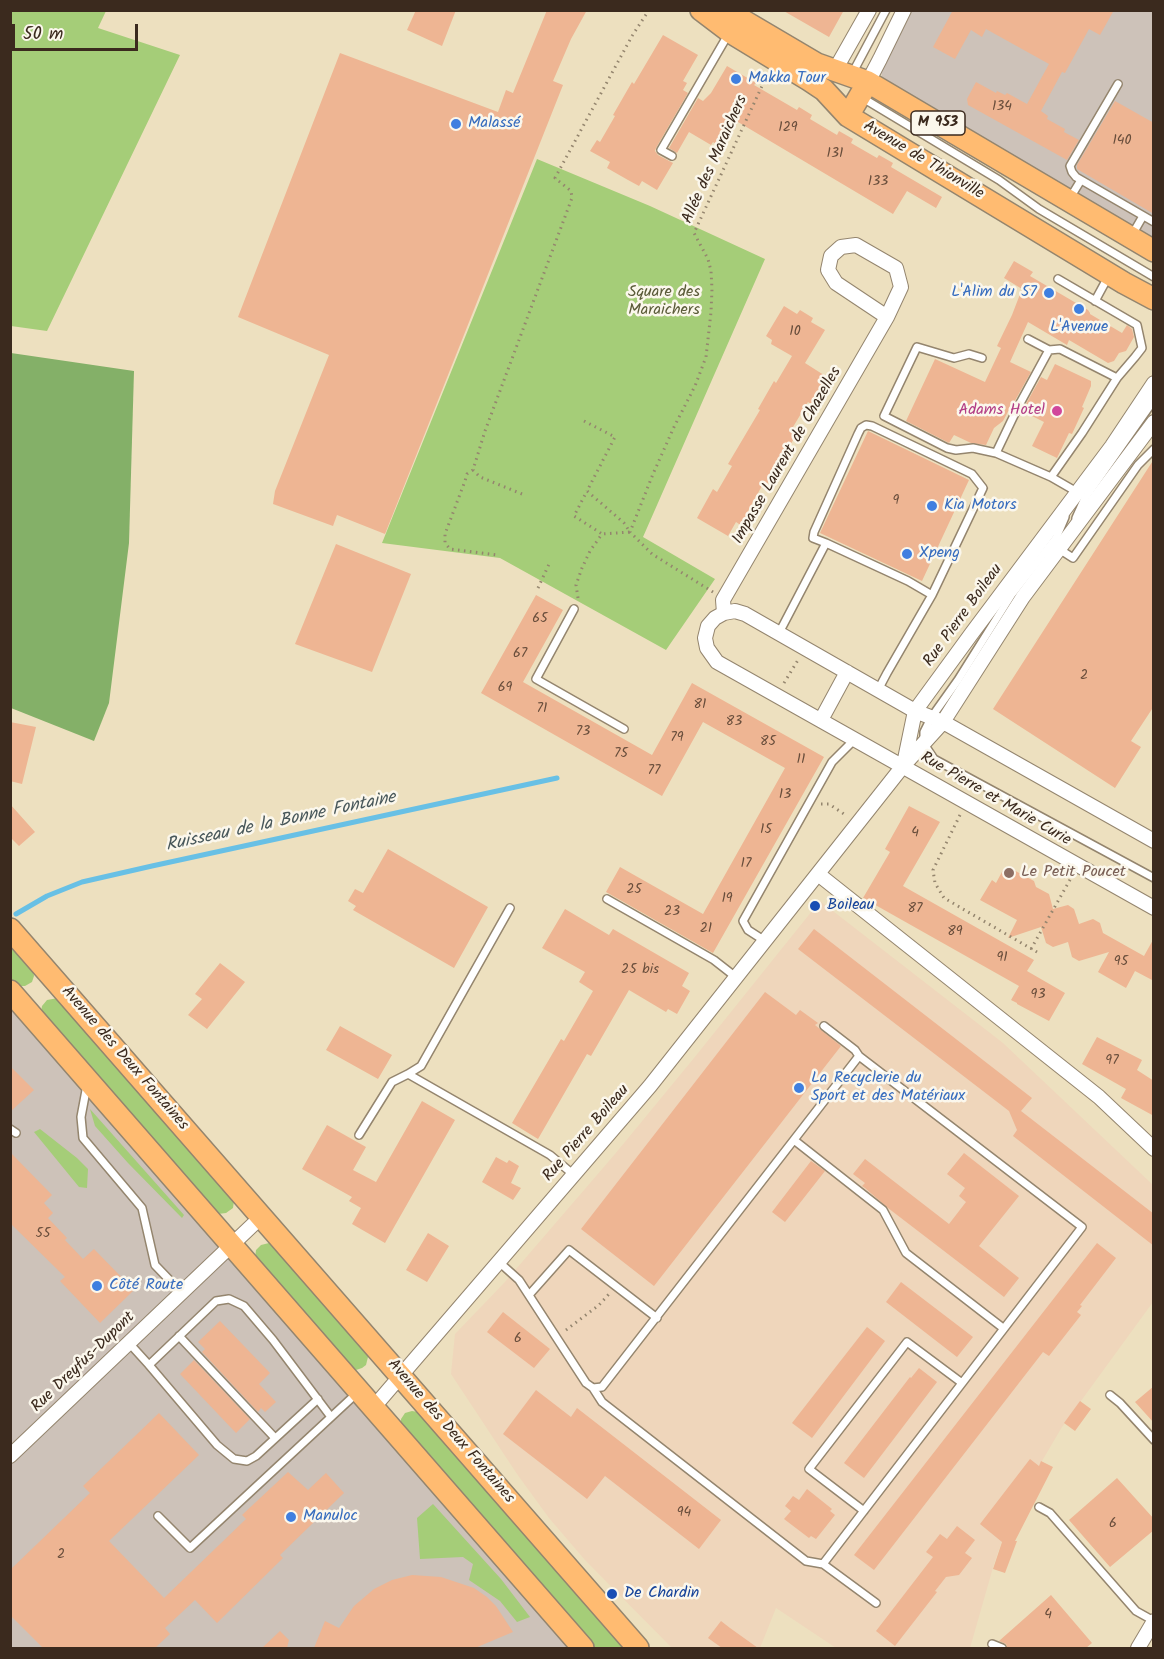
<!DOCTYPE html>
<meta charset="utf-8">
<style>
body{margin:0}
#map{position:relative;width:1164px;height:1659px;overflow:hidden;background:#ede0bf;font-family:Kalam,sans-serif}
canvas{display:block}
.frame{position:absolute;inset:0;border:12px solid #3b2a1e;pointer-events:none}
.scale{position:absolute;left:12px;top:24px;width:126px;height:27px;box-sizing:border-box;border:3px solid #3b2a1e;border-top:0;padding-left:8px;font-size:18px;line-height:21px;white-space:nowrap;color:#3b2a1e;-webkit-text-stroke:4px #fbf7ec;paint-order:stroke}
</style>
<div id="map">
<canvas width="1164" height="1659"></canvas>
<div class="frame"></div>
<div class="scale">50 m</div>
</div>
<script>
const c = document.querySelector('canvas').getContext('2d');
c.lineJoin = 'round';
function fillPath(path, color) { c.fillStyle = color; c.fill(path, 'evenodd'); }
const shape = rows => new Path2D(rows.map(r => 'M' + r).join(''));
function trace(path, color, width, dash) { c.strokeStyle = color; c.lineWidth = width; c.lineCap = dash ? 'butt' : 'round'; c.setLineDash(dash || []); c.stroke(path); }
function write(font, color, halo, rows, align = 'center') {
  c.font = font + ' Kalam,sans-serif'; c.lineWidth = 5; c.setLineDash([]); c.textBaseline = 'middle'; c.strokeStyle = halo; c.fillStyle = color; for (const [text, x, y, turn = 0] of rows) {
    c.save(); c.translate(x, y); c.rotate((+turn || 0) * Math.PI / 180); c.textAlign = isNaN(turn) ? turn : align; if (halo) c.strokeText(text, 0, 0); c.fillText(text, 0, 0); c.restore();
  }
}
fillPath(shape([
 [820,901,1003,1043,1153,1185,1153,1302,1062,1427,1012,1512,994,1564,970,1648,836,1648,776,1608,760,1648,672,1648,585,1560,549,1518,517,1474,451,1374,455,1334,504,1283,615,1154,694,1058]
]), '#efd6bb');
fillPath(shape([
 [904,11,1153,11,1153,253,882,81,880,59],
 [10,991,583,1648,11,1648]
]), '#cdc2b9');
fillPath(shape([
 [11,10,106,11,98,28,180,55,47,331,11,326],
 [537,159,650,206,765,259,643,537,715,579,666,650,500,558,382,543],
 [10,943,33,969,34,976,32,982,25,986,19,986,11,979],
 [58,998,231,1195,234,1201,233,1208,226,1213,218,1214,41,1012,42,1006,47,1000],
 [90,1109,184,1215,182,1218,128,1163,95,1126],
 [40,1129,77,1158,88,1169,87,1188,79,1187,34,1132],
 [269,1243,277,1246,367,1352,368,1357,366,1365,362,1368,356,1370,350,1369,255,1258,256,1250,261,1245],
 [412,1411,418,1412,625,1648,593,1648,403,1431,401,1426,401,1419,405,1413],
 [433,1504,501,1579,530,1617,517,1622,500,1601,469,1580,473,1564,463,1557,420,1559,417,1518]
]), '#a5cd78');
fillPath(shape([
 [11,353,134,371,129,543,109,703,94,741,11,708]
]), '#84b068');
trace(shape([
 [16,914,47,896,82,882,152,866,557,778]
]), '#68c0e5', 5);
fillPath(shape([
 [416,10,456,10,442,46,407,30],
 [547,10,587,10,571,39,553,81,563,85,385,534,337,515,333,526,273,504,275,491,329,355,238,317,340,53,498,112,506,90,513,93],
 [782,10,844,10,829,37],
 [953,10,1114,10,1100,35,1089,29,1065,73,1062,72,1041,111,1048,116,1047,119,1065,129,1064,132,1079,140,1067,160,968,105,967,99,976,82,996,93,997,91,1005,95,1007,93,1027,104,1049,64,986,29,982,37,971,30,955,59,933,47],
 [663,35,698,55,683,81,687,83,683,90,688,93,656,148,655,151,658,155,673,163,657,190,642,181,639,186,628,180,607,168,610,162,590,151,597,140,600,142,615,116,613,115,632,82,634,84],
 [727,66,756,83,754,85,797,110,799,107,812,115,810,119,837,135,839,131,853,139,851,143,877,158,879,155,893,163,891,167,942,197,936,208,907,191,893,214,738,122,722,148,713,142,711,145,689,132,677,153,669,148,698,98,703,101,711,93],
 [1115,101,1154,123,1154,214,1077,169,1077,165],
 [1014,261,1033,272,1030,276,1088,310,1090,313,1090,314,1122,333,1127,325,1132,329,1134,337,1126,351,1119,353,1114,361,1108,363,1069,340,1067,345,1028,322,1010,362,1031,372,1012,406,1011,406,1003,421,994,428,986,445,971,443,954,435,949,443,906,421,935,359,985,382,1001,348,997,346,1012,315,1022,289,1004,278],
 [784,306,797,314,800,310,813,318,811,322,825,330,805,363,827,377,819,390,822,392,814,406,808,402,793,427,799,431,790,445,787,444,771,471,774,472,766,486,763,484,748,511,750,512,742,526,736,522,728,536,697,518,713,489,717,492,732,466,728,464,760,410,758,409,774,381,776,383,792,356,771,344,772,340,766,336],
 [1055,364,1091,381,1091,386,1082,407,1084,408,1072,434,1069,433,1057,458,1032,446,1044,422,1022,411,1041,377,1047,380],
 [868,431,969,480,922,581,820,533],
 [1154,459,1154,706,1131,741,1141,747,1115,788,993,709],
 [336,544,411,574,372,672,295,644],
 [536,595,563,610,523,682,652,755,692,683,824,757,713,953,606,892,620,867,703,914,785,768,703,722,662,796,481,693],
 [10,722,36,727,22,784,10,781],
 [10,804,35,832,19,846,10,837],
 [909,806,940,822,903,886,1034,960,1027,971,1065,993,1049,1021,1017,1004,1017,1003,1011,1000,1019,986,863,898,890,852,885,849],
 [388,849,488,907,454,968,353,910,356,906,348,901,355,889,363,893],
 [1010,868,1034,881,1036,887,1049,894,1053,909,1068,905,1074,909,1079,924,1093,919,1100,923,1103,933,1144,956,1154,938,1154,981,1135,971,1126,988,1098,972,1109,952,1079,961,1072,957,1068,942,1053,947,1046,943,1041,927,1008,938,1017,920,980,900,992,880,996,883,1003,870],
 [565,909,609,935,613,929,689,973,682,986,690,991,677,1014,668,1009,666,1012,629,990,591,1056,587,1054,538,1139,512,1123,561,1039,564,1041,593,991,579,982,585,972,542,948],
 [814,929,1032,1098,1021,1111,1154,1214,1154,1246,1013,1136,1017,1130,1009,1111,798,949],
 [220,963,245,982,207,1029,188,1015,202,999,195,994],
 [765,992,796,1015,800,1010,818,1023,815,1025,821,1030,841,1046,654,1286,581,1229],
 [340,1026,392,1055,378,1079,326,1050],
 [1097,1037,1142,1060,1137,1070,1154,1081,1154,1116,1121,1098,1126,1089,1082,1064],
 [10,1066,34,1090,10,1112],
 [422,1101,455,1120,385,1243,352,1224,361,1208,349,1201,352,1197,302,1169,327,1125,366,1147,353,1170,376,1182],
 [10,1152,52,1195,44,1203,53,1213,48,1218,67,1238,65,1240,83,1259,94,1249,134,1290,100,1323,60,1281,65,1277,10,1223],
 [964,1153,1019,1196,979,1246,1019,1278,1004,1297,888,1208,865,1188,862,1186,865,1183,853,1174,865,1159,949,1224,966,1202,959,1196,965,1188,947,1174],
 [496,1157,507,1163,509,1160,519,1166,511,1183,521,1188,513,1200,482,1182],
 [811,1161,825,1171,785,1222,772,1212],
 [428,1233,449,1246,427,1282,406,1270],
 [1097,1243,1116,1258,1080,1305,1082,1306,1077,1312,1081,1315,1049,1356,1043,1352,874,1570,854,1555],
 [901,1282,973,1337,957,1357,886,1302],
 [503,1312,550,1349,534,1368,487,1332],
 [220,1321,270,1373,259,1384,276,1402,265,1412,261,1408,258,1412,202,1352,205,1349,198,1342],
 [867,1327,885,1341,812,1438,792,1423],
 [194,1360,250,1419,236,1433,180,1374],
 [919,1368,937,1382,864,1478,844,1463,910,1377,911,1378],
 [1154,1386,1154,1423,1135,1402],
 [536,1390,571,1417,577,1408,721,1520,699,1549,605,1476,587,1499,503,1434],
 [1080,1401,1091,1409,1075,1431,1064,1423],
 [159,1413,199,1455,109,1541,164,1598,246,1519,242,1515,288,1472,308,1490,326,1473,344,1493,280,1555,283,1558,217,1623,195,1600,165,1628,170,1634,155,1648,43,1648,10,1615,10,1570,90,1493,83,1486],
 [1030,1459,1039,1466,1041,1461,1053,1467,1015,1541,1017,1541,1005,1573,993,1569,1002,1542,980,1524],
 [1117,1478,1154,1519,1154,1530,1110,1567,1069,1520],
 [807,1489,832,1509,830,1511,835,1515,816,1539,811,1536,809,1538,784,1519,791,1511,785,1506,793,1496,799,1500],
 [957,1526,975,1540,965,1553,972,1558,959,1575,946,1577,935,1591,937,1592,895,1646,876,1631,933,1557,926,1552,940,1534,947,1539],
 [412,1575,441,1577,474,1588,487,1597,496,1606,513,1632,475,1648,314,1648,325,1621,339,1628,354,1606,374,1589,392,1580],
 [1051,1595,1092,1643,1086,1648,1007,1648,1006,1644,999,1641],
 [721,1621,730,1628,758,1648,722,1648,708,1638],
 [280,1631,289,1640,287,1648,262,1648]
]), '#eeb593');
const lane = shape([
 [852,74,886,10],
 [1118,84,1070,166,1072,172,1076,177,1154,222],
 [861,97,999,180,1039,209,1154,277],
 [672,156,661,150,729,33],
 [1070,198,1081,180],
 [1132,235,1143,216],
 [1095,301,1108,277],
 [1028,339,1049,350,1060,349,1117,378],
 [1049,350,1018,407,996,453,1051,477,1077,492],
 [982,358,969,354,954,358,917,347,884,416,947,448,956,450,973,448,996,453],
 [1051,477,1082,433,1117,378,1135,357,1142,348,1137,325,1058,279],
 [1065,517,1056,538,1012,594,958,680,931,718,924,732,924,744,934,759,1154,878],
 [1076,518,1085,498,1154,400],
 [826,543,813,538,814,532,858,434,861,428,866,425,872,426,972,474,983,488,932,595,887,673,878,690],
 [1059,549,1073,558,1138,465,1154,449],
 [574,609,536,679,624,729],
 [779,633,826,543,908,581,932,595],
 [607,899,714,960,737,978],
 [510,908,421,1066,408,1074,550,1155,574,1175],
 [765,941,748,930,743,921,832,762,855,739],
 [824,1026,855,1050,859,1056],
 [87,1085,81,1117,83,1138,142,1208,155,1265,181,1292],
 [10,1129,16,1133],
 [359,1135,392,1082,408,1074],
 [794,1140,883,1210,906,1253,1003,1328],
 [499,1262,519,1280,586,1383,593,1388,602,1387,859,1056,1082,1227,823,1564,876,1603],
 [529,1295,569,1250,657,1318],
 [179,1336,275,1438],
 [129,1343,149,1365,217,1445,234,1459,247,1461,256,1456,318,1399],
 [149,1365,216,1301,229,1299,244,1306,273,1340,331,1417],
 [593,1388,602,1402,806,1561,823,1564],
 [1110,1395,1120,1403,1154,1440],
 [1039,1507,1050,1513,1136,1611,1154,1621],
 [864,1511,809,1469,907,1342,962,1383],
 [158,1516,190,1548,357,1393],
 [992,1644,1002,1648]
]);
const street = shape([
 [835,70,869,10],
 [868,82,880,59,904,10],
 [724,613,723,600,887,317,901,287,896,268,856,245,841,247,831,256,828,270,836,283,887,317],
 [821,720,847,672],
 [904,764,915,711,972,633,1112,446,1154,383],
 [1154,841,943,722,915,711,745,614,735,611,724,613,715,618,708,626,705,638,707,648,717,662,1154,908],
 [818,874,1099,1097,1154,1149],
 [373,1408,650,1086,903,766,943,722,1023,597,1154,422],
 [10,1456,261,1217],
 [1138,1648,1154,1621]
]);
const primary = shape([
 [701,10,730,32,809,80,824,90,848,116,1124,283,1154,299],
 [716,10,739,18,817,64,868,82,1154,251],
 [848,116,868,82],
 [10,929,638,1648],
 [10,991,583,1648]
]);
trace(lane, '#94856e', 10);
trace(street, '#94856e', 16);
trace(primary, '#94856e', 24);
trace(shape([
 [584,421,615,437,587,491,624,523,630,532,602,534],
 [473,470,467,474,465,481,445,534,445,543,450,549,497,555],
 [522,494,480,477,473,470,485,431,572,198,571,191,555,178,632,36,649,10],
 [538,588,550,562],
 [713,592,652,554,630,532,653,474,674,427,695,386,706,357,711,312,712,289,711,271,708,259,694,233,762,86,771,76],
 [578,598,576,585,582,568,590,551,602,534,574,516,587,491],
 [784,683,798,660],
 [821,804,829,804,847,816],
 [960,815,933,870,935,883,944,898,1037,952],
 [1031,949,1071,878],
 [566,1330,599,1305,609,1294]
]), '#94856e', 3, [1.5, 4.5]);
trace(lane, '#fff', 7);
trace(street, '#fff', 14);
trace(primary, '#ffbb71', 21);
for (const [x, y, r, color] of [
 [736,79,6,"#3f7fe0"],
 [456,124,6,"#3f7fe0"],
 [1049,293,6,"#3f7fe0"],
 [1079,309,6,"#3f7fe0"],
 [1057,411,6,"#d1479c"],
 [932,506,6,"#3f7fe0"],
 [907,554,6,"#3f7fe0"],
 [1009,873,6,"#8d6e63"],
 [815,906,6,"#1a4fb4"],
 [799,1088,6,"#3f7fe0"],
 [97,1286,6,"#3f7fe0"],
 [291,1517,6,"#3f7fe0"],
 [612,1594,6,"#1a4fb4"]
]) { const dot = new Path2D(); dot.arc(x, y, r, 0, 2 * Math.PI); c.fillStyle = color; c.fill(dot); trace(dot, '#fbf7ec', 2); }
write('14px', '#684d3b', null, [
 ["134",1002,108],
 ["129",788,129],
 ["140",1122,142],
 ["131",835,155],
 ["133",878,183],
 ["10",795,333],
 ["9",896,502],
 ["65",540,620],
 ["67",520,655],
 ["2",1084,677],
 ["69",505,689],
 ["81",700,706],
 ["71",542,710],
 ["83",734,723],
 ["73",583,733],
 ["79",677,739],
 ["85",768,743],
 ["75",621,755],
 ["11",801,761],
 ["77",654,772],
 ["13",785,796],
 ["15",766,831],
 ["4",915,834],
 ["17",746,865],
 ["25",634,891],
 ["19",727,900],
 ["87",915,910],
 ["23",672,913],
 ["21",706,930],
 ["89",955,933],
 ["91",1002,959],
 ["95",1121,963],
 ["25 bis",640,971],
 ["93",1038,996],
 ["97",1112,1062],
 ["55",43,1235],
 ["6",518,1340],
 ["94",684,1514],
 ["6",1113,1525],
 ["2",61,1556],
 ["4",1048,1616]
]);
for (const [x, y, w] of [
 [938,123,54]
]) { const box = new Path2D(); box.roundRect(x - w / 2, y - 12, w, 24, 4.5); c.fillStyle = '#fbf7ec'; c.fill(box); trace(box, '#3b2a1e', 1.5); }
write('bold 15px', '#3b2a1e', null, [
 ["M 953",938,123]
]);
write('16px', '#366cbe', '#fbf7ec', [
 ["Makka Tour",748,79],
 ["Malassé",468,124],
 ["L'Alim du 57",1037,293,"right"],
 ["L'Avenue",1079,328,"center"],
 ["Kia Motors",944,506],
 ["Xpeng",919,554],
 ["La Recyclerie du",811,1079],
 ["Sport et des Matériaux",811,1097],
 ["Côté Route",109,1286],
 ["Manuloc",303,1517]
], 'left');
write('16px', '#3b2a1e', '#fbf7ec', [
 ["Allée des Maraichers",716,160,-66],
 ["Avenue de Thionville",923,161,31],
 ["Impasse Laurent de Chazelles",788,456,-60],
 ["Rue Pierre Boileau",964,616,-54],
 ["Rue Pierre et Marie Curie",995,800,30],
 ["Avenue des Deux Fontaines",124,1059,49],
 ["Rue Pierre Boileau",587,1134,-49],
 ["Rue Dreyfus-Dupont",84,1363,-44],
 ["Avenue des Deux Fontaines",450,1432,49]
]);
write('16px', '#5b5b39', '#fbf7ec', [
 ["Square des",664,293],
 ["Maraichers",664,311]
]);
write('16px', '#b23c85', '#fbf7ec', [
 ["Adams Hotel",1045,411]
], 'right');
write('16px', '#785e54', '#fbf7ec', [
 ["Le Petit Poucet",1021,873]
], 'left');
write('16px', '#164399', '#fbf7ec', [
 ["Boileau",827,906],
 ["De Chardin",624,1594]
], 'left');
write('italic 18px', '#48575a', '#fbf7ec', [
 ["Ruisseau de la Bonne Fontaine",281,823,-12]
]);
</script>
